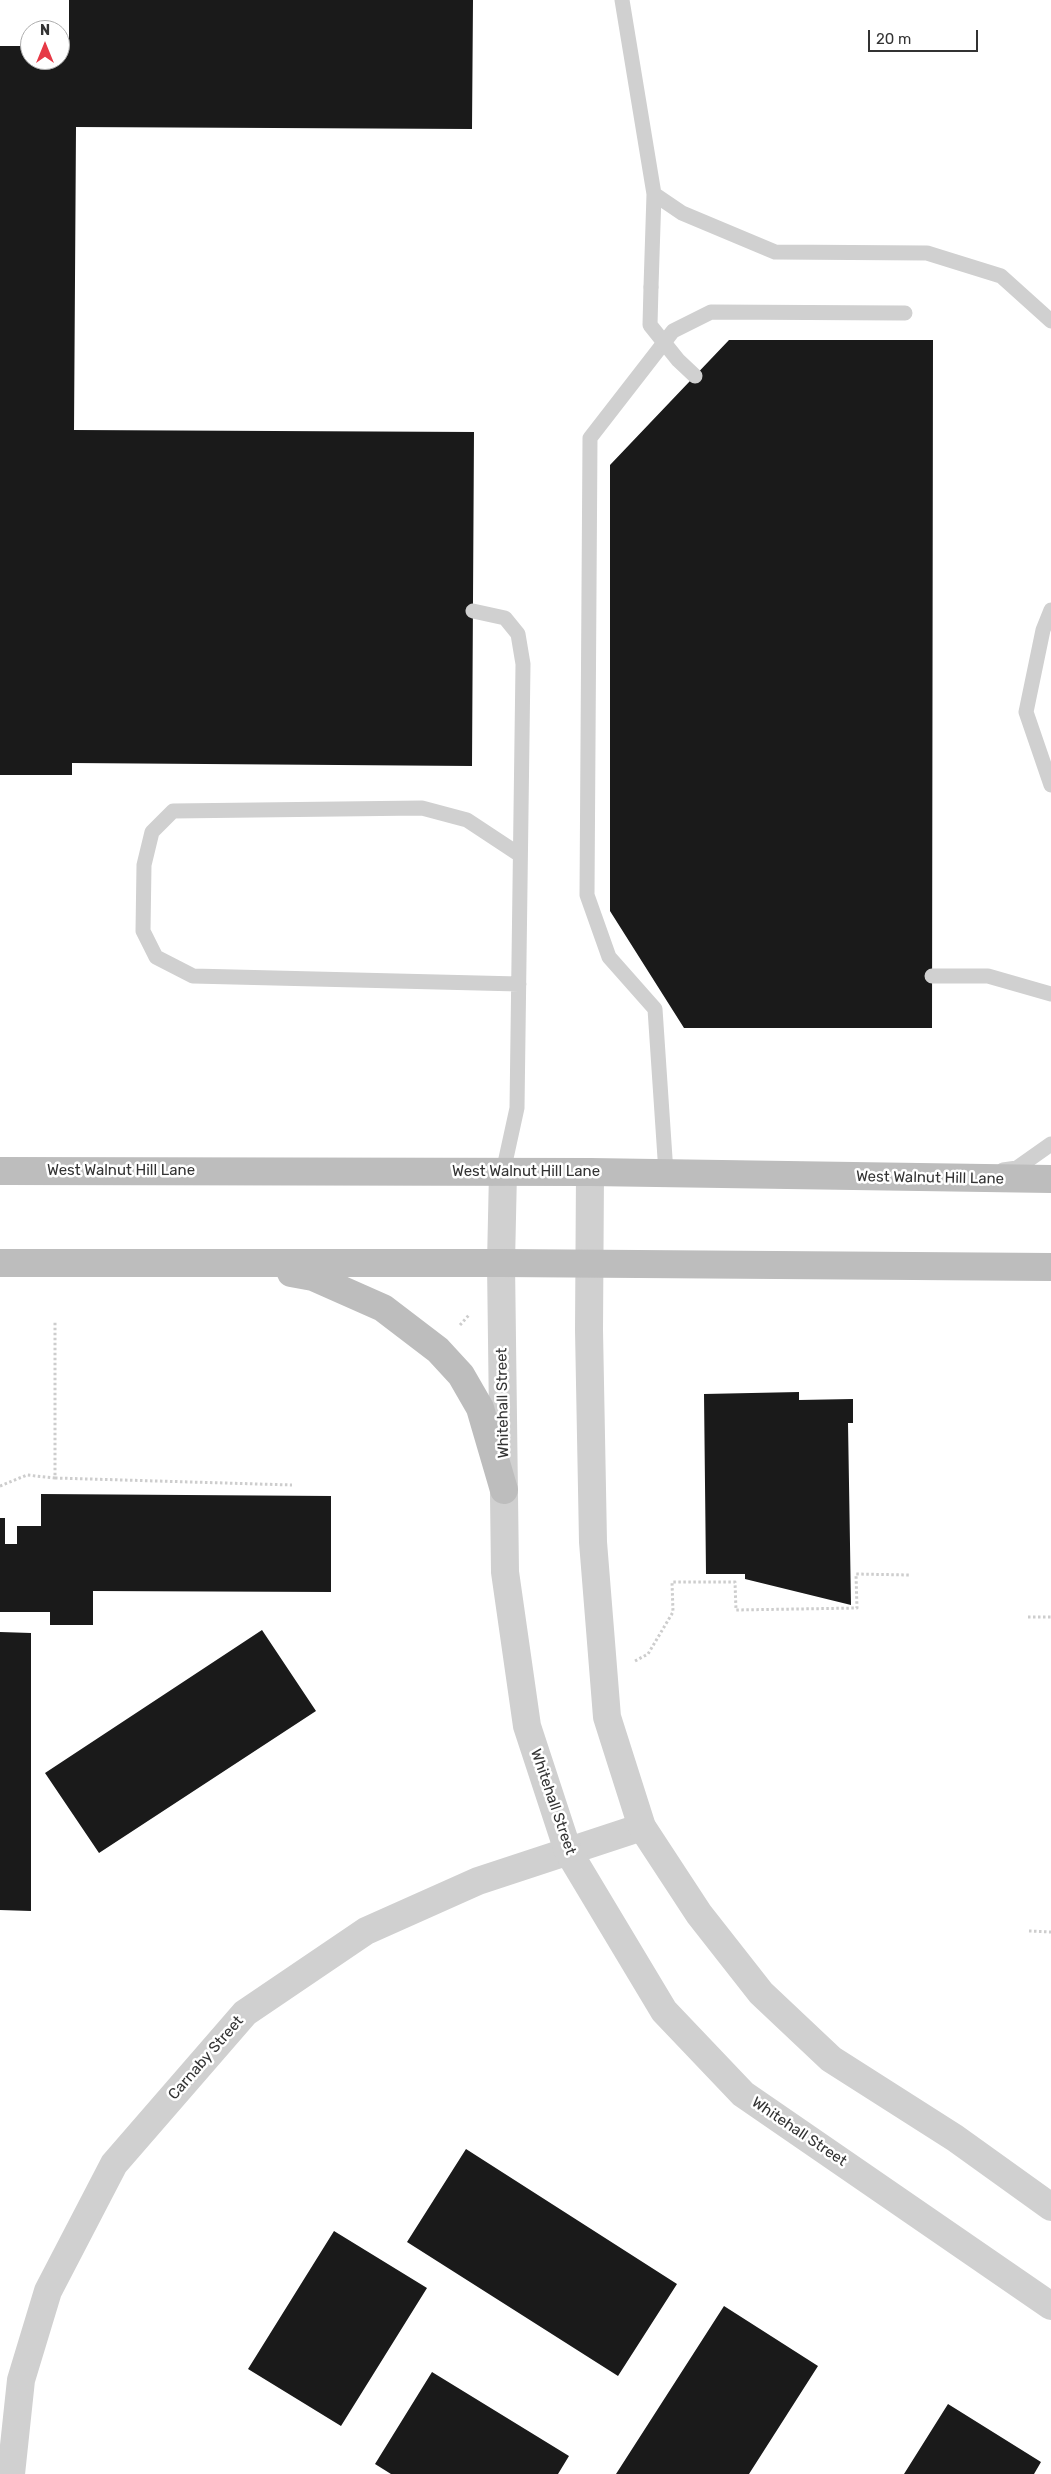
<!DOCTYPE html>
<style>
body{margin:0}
#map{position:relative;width:1051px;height:2474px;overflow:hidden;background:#fff;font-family:Rubik,sans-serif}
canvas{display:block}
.north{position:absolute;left:20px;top:20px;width:50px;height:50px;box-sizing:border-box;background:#fff;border:1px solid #adadad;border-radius:50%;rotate:0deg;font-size:14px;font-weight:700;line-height:20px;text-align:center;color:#333}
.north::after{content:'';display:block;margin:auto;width:18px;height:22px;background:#e63946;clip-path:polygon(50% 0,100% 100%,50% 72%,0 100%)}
.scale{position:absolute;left:868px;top:30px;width:110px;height:22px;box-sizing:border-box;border:2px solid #333;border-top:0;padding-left:6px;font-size:15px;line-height:18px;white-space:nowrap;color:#333;-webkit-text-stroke:4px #fff;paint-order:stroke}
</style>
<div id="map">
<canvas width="1051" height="2474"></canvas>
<div class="north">N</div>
<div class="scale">20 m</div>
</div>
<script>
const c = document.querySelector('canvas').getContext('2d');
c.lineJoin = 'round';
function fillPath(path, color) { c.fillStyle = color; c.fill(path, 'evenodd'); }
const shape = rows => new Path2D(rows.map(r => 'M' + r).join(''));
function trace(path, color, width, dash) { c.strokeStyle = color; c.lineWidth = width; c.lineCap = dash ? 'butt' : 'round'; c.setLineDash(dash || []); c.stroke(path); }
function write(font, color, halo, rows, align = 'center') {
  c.font = font + ' Rubik,sans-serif'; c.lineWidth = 5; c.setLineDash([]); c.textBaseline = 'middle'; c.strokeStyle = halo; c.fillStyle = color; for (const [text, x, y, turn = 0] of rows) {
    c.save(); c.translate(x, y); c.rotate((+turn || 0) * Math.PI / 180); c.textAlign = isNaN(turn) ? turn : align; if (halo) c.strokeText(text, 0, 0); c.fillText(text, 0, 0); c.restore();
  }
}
fillPath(shape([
 [69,0,473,0,472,129,76,127,74,430,474,432,472,766,72,763,72,775,0,775,0,46,30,46,30,60,60,60,60,46,69,46],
 [729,340,933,340,932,1028,684,1028,610,911,610,465],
 [799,1392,799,1400,853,1399,853,1423,848,1423,851,1605,745,1579,745,1574,706,1574,704,1394],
 [41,1494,331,1496,331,1592,93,1591,93,1625,50,1625,50,1612,0,1612,0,1518,5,1518,5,1544,17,1544,17,1526,41,1526],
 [262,1630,316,1711,99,1853,45,1773],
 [0,1632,31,1633,31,1911,0,1910],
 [466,2149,677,2284,618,2376,407,2242],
 [334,2231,427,2288,341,2426,248,2369],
 [724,2306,818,2366,749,2474,616,2474],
 [432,2372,569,2456,558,2474,391,2474,375,2464],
 [948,2404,1041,2462,1034,2474,904,2474]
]), '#1a1a1a');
trace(shape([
 [460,1325,469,1315],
 [55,1478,292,1485],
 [0,1486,27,1475,55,1478,55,1321],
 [1028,1617,1051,1617],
 [635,1661,648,1654,673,1612,672,1582,735,1582,736,1610,857,1608,856,1574,909,1575],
 [1029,1931,1051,1932]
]), '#cdcdcd', 3, [2.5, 2.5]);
trace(shape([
 [622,0,654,194,651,287],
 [654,194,682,213,775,252,927,253,1001,276,1051,321],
 [1051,610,1043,630,1026,712,1051,785],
 [473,611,505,618,518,634,523,664,517,1108,503,1172],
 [932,976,988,976,1051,994],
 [519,984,193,976,156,957,143,931,144,865,152,832,173,811,422,808,467,820,520,855],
 [1003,1170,1017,1168,1051,1144],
 [666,1173,655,1009,609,957,587,895,590,438,673,331,711,312,905,313]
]), '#d0d0d0', 15);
trace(shape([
 [11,2474,21,2380,48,2291,114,2164,245,2013,366,1931,478,1881,642,1827]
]), '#d0d0d0', 28);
trace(shape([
 [503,1172,501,1263,505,1572,527,1726,568,1851,664,2011,743,2094,1051,2306],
 [590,1172,589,1330,593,1542,607,1717,642,1827,699,1914,761,1993,831,2059,955,2138,1051,2207]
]), '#d0d0d0', 28);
trace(shape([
 [0,1171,590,1172,1051,1179],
 [0,1263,501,1263,1051,1267],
 [291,1273,313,1277,383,1308,438,1350,461,1375,480,1408,504,1490]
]), '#bdbdbd', 28);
trace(shape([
 [651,287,650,325,678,360,695,376]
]), '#d0d0d0', 15);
write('15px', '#333', '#fff', [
 ["West Walnut Hill Lane",121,1171],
 ["West Walnut Hill Lane",526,1172],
 ["West Walnut Hill Lane",930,1178,1],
 ["Whitehall Street",503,1403,-91],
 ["Whitehall Street",553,1802,71],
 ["Carnaby Street",206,2058,-49],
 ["Whitehall Street",799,2132,34]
]);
</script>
